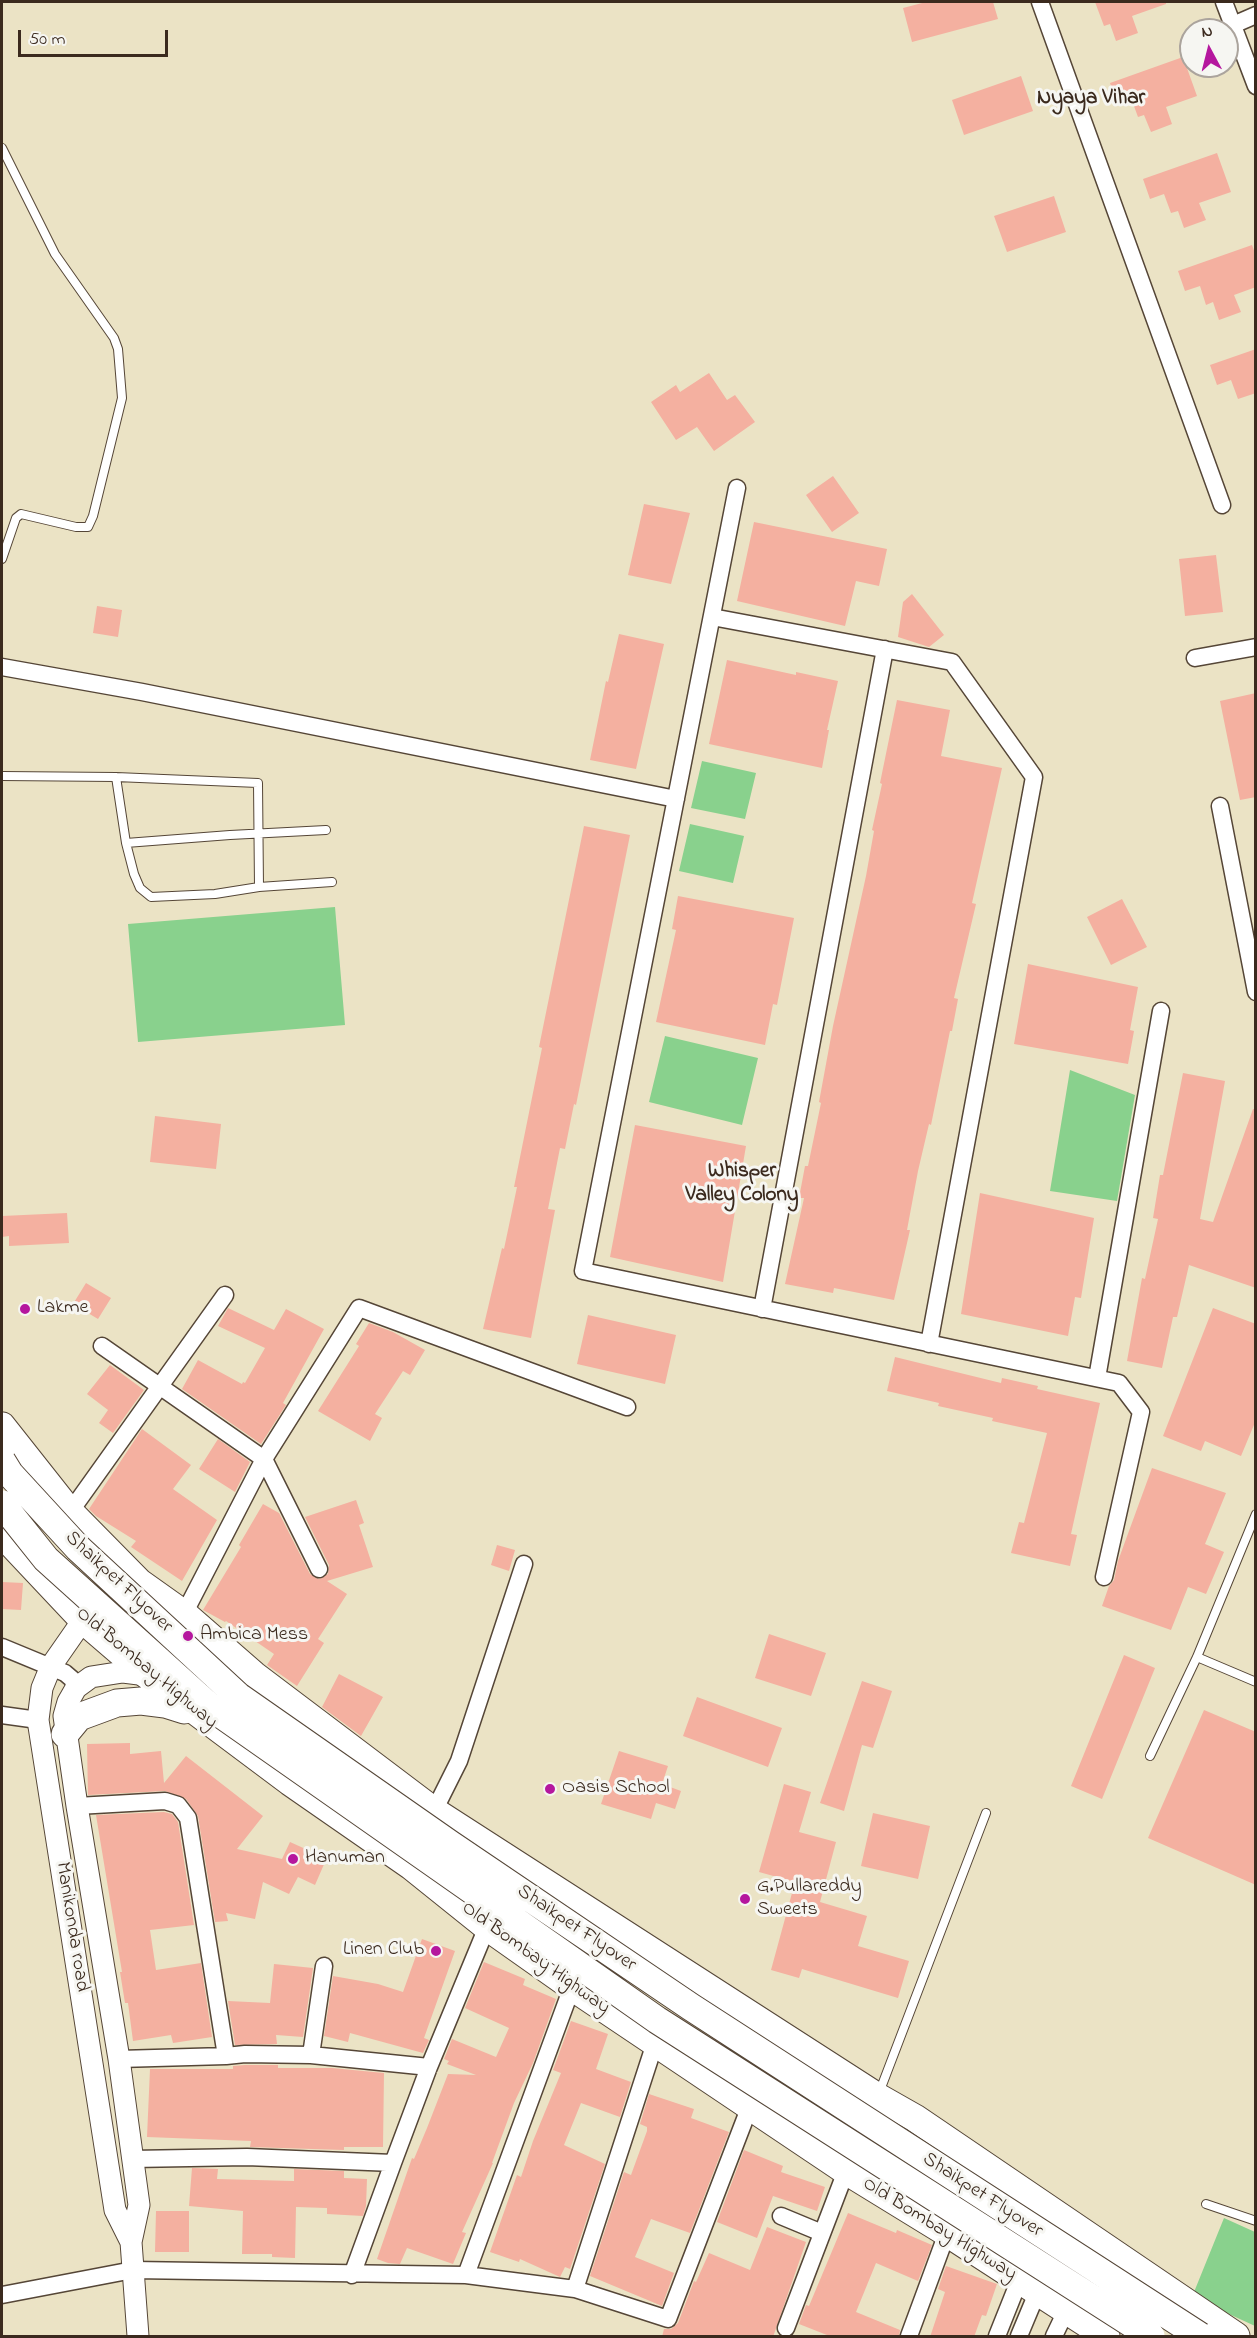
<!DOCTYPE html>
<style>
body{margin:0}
#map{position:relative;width:1257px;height:2338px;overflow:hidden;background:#ebe3c5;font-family:"Indie Flower",sans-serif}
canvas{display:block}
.frame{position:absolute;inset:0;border:3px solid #3b2a1e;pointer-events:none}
.north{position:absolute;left:1179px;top:18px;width:60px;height:60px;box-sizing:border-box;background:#f6f6f2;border:2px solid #aba49d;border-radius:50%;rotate:353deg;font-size:16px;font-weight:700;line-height:24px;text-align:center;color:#3b2a1e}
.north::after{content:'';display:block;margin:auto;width:21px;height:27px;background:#b5179e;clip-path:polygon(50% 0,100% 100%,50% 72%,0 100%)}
.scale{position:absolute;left:18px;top:30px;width:150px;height:27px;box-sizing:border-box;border:3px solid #3b2a1e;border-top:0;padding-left:8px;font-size:18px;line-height:21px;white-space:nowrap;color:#3b2a1e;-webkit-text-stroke:4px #f6f6f2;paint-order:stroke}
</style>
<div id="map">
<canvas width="1257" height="2338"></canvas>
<div class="frame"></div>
<div class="north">N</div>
<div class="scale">50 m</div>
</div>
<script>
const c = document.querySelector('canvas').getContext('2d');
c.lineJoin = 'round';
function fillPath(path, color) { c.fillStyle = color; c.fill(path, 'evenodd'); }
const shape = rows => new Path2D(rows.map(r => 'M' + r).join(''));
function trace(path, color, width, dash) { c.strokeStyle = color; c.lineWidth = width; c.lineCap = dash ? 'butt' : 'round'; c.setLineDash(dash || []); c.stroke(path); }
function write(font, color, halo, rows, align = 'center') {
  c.font = font + ' "Indie Flower",sans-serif'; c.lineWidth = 6; c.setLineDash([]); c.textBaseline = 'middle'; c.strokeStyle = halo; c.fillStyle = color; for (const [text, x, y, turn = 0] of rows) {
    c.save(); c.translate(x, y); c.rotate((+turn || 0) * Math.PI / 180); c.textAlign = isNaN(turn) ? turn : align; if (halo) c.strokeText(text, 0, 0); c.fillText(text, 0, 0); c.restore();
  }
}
fillPath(shape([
 [702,761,756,773,745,819,691,808],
 [690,824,744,836,733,883,679,871],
 [335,907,345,1025,138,1042,128,924],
 [665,1036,758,1058,742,1125,649,1102],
 [1070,1070,1135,1095,1117,1201,1050,1191],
 [1224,2218,1255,2232,1255,2326,1192,2297]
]), '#89d18d');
fillPath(shape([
 [926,2,993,2,998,19,912,42,903,8],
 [1095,2,1166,2,1166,4,1132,16,1138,33,1116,41,1110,24,1104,26],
 [1183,57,1197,96,1166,107,1172,124,1151,132,1144,115,1138,117,1131,98,1117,103,1110,83],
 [1021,76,1033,111,964,135,952,100],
 [1217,153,1231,192,1199,203,1206,220,1184,228,1178,211,1171,213,1164,194,1150,199,1143,179],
 [1054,196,1066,232,1007,252,994,216],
 [1252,245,1256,256,1256,287,1234,295,1241,312,1219,320,1213,302,1206,305,1200,286,1185,291,1178,271],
 [1256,349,1256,393,1238,399,1231,380,1217,385,1210,365],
 [709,373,727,400,735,395,755,422,714,451,697,427,676,440,651,402,676,385,680,392],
 [833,476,859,513,832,532,806,495],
 [644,504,690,513,671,584,628,575],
 [754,522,887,549,879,586,856,581,845,626,737,601],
 [1216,555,1223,612,1185,616,1179,559],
 [912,594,944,635,929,647,898,637,903,602],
 [97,606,122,610,118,637,93,633],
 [619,634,664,644,636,769,590,760,606,681,608,682],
 [727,660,796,675,796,672,838,681,827,730,829,730,822,768,709,744],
 [1256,693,1256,797,1240,800,1220,701],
 [897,700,950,710,941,756,1002,768,972,903,976,904,954,998,958,999,952,1031,950,1031,931,1125,929,1124,918,1171,907,1230,910,1230,894,1300,834,1288,833,1293,785,1284,804,1198,799,1198,805,1166,808,1166,821,1103,819,1102,833,1026,866,876,874,831,872,830,882,784,880,783],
 [584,826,630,835,576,1105,574,1104,565,1149,560,1148,548,1209,555,1210,531,1338,483,1329,502,1248,504,1249,517,1187,514,1187,542,1048,539,1047],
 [678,896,794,918,777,1005,773,1004,765,1045,656,1022,676,930,672,929],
 [1122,899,1147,947,1111,965,1087,917],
 [1028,964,1138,987,1130,1030,1134,1031,1128,1064,1014,1044],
 [1183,1073,1225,1081,1200,1219,1213,1222,1253,1109,1256,1109,1256,1288,1189,1265,1177,1317,1173,1317,1162,1368,1127,1361,1142,1278,1145,1279,1158,1219,1153,1218,1160,1175,1163,1175],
 [155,1116,221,1124,216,1169,150,1162],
 [635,1125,746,1146,723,1282,610,1257],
 [980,1193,1094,1218,1081,1298,1075,1297,1068,1336,961,1314],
 [67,1213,69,1243,9,1246,9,1236,2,1237,2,1216],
 [86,1283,111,1298,98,1319,73,1304],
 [228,1308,274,1330,286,1309,324,1329,283,1403,286,1405,261,1444,182,1389,198,1360,242,1384,243,1382,245,1383,265,1348,218,1326],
 [1213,1308,1256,1324,1256,1420,1241,1456,1205,1441,1201,1451,1163,1436],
 [588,1315,676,1335,665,1384,577,1364],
 [369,1323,393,1332,425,1350,410,1375,403,1371,375,1414,382,1418,370,1441,318,1411,359,1346,356,1344],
 [895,1357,1001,1383,1002,1378,1038,1386,1037,1389,1100,1403,1071,1534,1077,1535,1070,1566,1011,1553,1019,1522,1024,1523,1047,1433,992,1421,993,1418,938,1406,939,1403,887,1391],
 [110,1365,144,1390,113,1433,99,1423,108,1410,87,1394],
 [142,1429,191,1465,173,1489,217,1520,182,1581,131,1547,136,1541,96,1516,89,1509],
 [218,1439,250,1462,235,1492,199,1469],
 [1152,1468,1226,1493,1205,1544,1224,1552,1206,1594,1188,1587,1171,1630,1102,1606,1109,1586,1114,1580,1118,1561],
 [356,1500,364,1523,359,1525,373,1567,327,1581,347,1594,318,1639,324,1643,297,1686,267,1665,274,1654,226,1621,225,1622,203,1610,241,1547,239,1545,263,1504,279,1513,310,1574,319,1579,328,1574,329,1565,305,1517],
 [497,1545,515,1550,509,1571,491,1565],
 [2,1582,23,1583,21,1610,2,1609],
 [769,1634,826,1653,811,1696,755,1678],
 [1124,1655,1155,1668,1102,1799,1071,1786],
 [339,1674,383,1697,361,1736,322,1707],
 [862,1681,892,1691,873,1748,862,1745,844,1811,820,1803],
 [697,1697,782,1728,768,1767,683,1736],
 [1204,1710,1256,1732,1256,1885,1148,1838],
 [130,1743,130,1754,161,1751,164,1783,186,1756,263,1816,237,1849,282,1859,290,1842,310,1851,308,1855,325,1862,315,1885,298,1877,289,1894,263,1882,255,1919,226,1913,228,1921,215,1922,198,1816,186,1799,165,1791,88,1795,87,1744],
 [619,1751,668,1766,662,1784,681,1791,675,1809,656,1803,651,1819,601,1804],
 [784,1784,811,1792,799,1832,836,1842,820,1902,867,1916,858,1946,909,1961,898,1998,802,1969,799,1978,771,1970,795,1882,759,1872],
 [164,1812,172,1814,178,1822,194,1925,150,1930,156,1970,201,1963,212,2037,173,2043,171,2035,133,2041,128,2003,125,2003,120,1972,122,1972,96,1815],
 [873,1813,930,1826,918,1879,861,1866],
 [422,1939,455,1951,424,2038,429,2040,423,2053,350,2033,348,2042,324,2036,333,1976,378,1984,403,1992],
 [484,1962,525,1979,523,1985,556,1999,533,2063,514,2103,492,2163,493,2163,462,2232,466,2233,453,2264,407,2248,400,2264,388,2263,377,2259,412,2158,414,2159,427,2128,448,2074,476,2075,447,2064,449,2061,444,2059,452,2039,496,2057,509,2028,465,2008],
 [274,1964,313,1968,303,2037,276,2035,277,2044,235,2045,228,2001,270,2003],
 [571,2021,608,2034,596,2069,631,2082,620,2117,581,2103,564,2145,605,2164,570,2269,565,2267,560,2277,520,2259,519,2262,490,2252,517,2175,521,2177,533,2141,561,2073,553,2070],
 [245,2065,278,2065,278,2068,332,2068,384,2073,383,2147,344,2147,344,2150,250,2147,251,2141,147,2137,150,2069,233,2069,233,2066],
 [649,2094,694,2109,691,2118,729,2132,690,2233,651,2219,635,2257,674,2273,662,2306,590,2276,624,2172,631,2175,647,2131,647,2127,640,2124],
 [744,2150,783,2166,781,2172,825,2187,817,2211,773,2196,757,2238,717,2222],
 [192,2168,218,2169,217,2179,294,2181,294,2169,344,2171,344,2178,367,2179,366,2206,363,2216,327,2214,327,2208,296,2207,295,2258,272,2257,272,2254,242,2254,243,2211,189,2206],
 [156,2211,189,2211,189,2252,155,2252],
 [848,2213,896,2233,897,2230,932,2245,918,2281,876,2263,856,2312,900,2330,899,2337,832,2337,799,2324,806,2305,809,2306],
 [767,2227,806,2242,773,2337,662,2337,664,2329,671,2329,678,2323,694,2281,696,2282,709,2253,750,2270],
 [946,2266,997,2284,986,2316,982,2315,974,2337,930,2337,945,2292,938,2289]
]), '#f4b0a0');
const service = shape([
 [2,148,55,254,114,338,118,349,122,398,93,516,88,527,76,527,21,514,16,518,2,559],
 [2,776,116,777,258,783,259,887],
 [116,777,126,843,134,874,140,888,151,897,215,894,259,887,332,882],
 [126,843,230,835,326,830],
 [1197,1657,1256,1682],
 [1150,1756,1197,1657,1256,1514],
 [879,2093,986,1813],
 [1206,2204,1256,2221]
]);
const minor = shape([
 [1040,2,1222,505],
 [1224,2,1256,86],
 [1233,25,1256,15],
 [737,488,583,1271,1119,1383,1141,1412,1104,1577],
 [712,617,952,662,1034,777,929,1344],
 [1195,658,1256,647],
 [2,667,142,692,676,799],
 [1220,806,1256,992],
 [762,1309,885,649],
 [102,1346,264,1459,319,1569],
 [1097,1378,1161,1011],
 [70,1512,225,1295],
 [184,1614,264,1459,359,1308,627,1407],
 [2,1647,65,1673,72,1679,76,1688],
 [2,1715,38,1720],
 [77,1806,165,1801,178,1805,188,1818,226,2056,119,2059],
 [434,1811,459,1761,524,1564],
 [311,2055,324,1966],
 [226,2056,245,2054,311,2055,429,2067],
 [132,2159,247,2157,393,2163,429,2067,487,1927],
 [781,2216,822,2233],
 [352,2275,393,2163],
 [466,2275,572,1987],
 [575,2289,655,2043],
 [2,2295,133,2270,466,2275,575,2289,668,2319,750,2106],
 [786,2328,846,2171],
 [909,2336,947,2233],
 [997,2336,1019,2281],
 [1019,2336,1037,2293],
 [1054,2336,1066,2311]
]);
const tertiary = shape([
 [83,1620,51,1666,42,1688,38,1720,115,2210,131,2242],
 [138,2336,131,2242,139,2205,119,2059,77,1806,64,1716,68,1702,76,1688,91,1677,123,1672,147,1675]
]);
const primary = shape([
 [2,1426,70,1512,139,1582,184,1614,254,1675,434,1811,878,2097,915,2118,1236,2336],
 [2,1534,83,1620,147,1675,290,1782,411,1866,487,1927,572,1987,846,2171,947,2233,1106,2336],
 [65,1734,79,1717,117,1703,141,1701,165,1704,184,1710]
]);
trace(service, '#554637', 10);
trace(minor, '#554637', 19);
trace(tertiary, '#554637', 23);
trace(primary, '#554637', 29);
trace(service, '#fff', 8);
trace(minor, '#fff', 16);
trace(tertiary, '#fff', 21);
trace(primary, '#fff', 27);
const primaryBridge = shape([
 [2,1461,10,1474,78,1548,238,1696,450,1844,691,2007,1200,2336],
 [2,1504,46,1559,209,1706,657,2020,1151,2336]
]);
trace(primaryBridge, '#554637', 29, []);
trace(primaryBridge, '#fff', 27);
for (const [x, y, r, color] of [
 [25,1309,6,"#b5179e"],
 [188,1636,6,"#b5179e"],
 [550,1789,6,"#b5179e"],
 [293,1859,6,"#b5179e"],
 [745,1899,6,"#b5179e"],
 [436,1951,6,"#b5179e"]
]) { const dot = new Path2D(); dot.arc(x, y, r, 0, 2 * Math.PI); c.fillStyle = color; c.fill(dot); trace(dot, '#f6f6f2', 2); }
write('20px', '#3b2a1e', '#f6f6f2', [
 ["Lakme",37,1309],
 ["Ambica Mess",200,1636],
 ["Oasis School",562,1789],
 ["Hanuman",305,1859],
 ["G.Pullareddy",757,1888],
 ["Sweets",757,1911],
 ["Linen Club",424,1951,"right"]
], 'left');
write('20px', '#3b2a1e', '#f6f6f2', [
 ["Shaikpet Flyover",118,1583,43],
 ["Old Bombay Highway",146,1669,40],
 ["Manikonda road",71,1927,81],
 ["Shaikpet Flyover",576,1929,34],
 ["Old Bombay Highway",535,1959,36],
 ["Shaikpet Flyover",982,2196,33],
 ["Old Bombay Highway",939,2230,32]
]);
write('bold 21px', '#3b2a1e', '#f6f6f2', [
 ["Nyaya Vihar",1091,100],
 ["Whisper",742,1173],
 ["Valley Colony",742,1197]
]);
</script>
